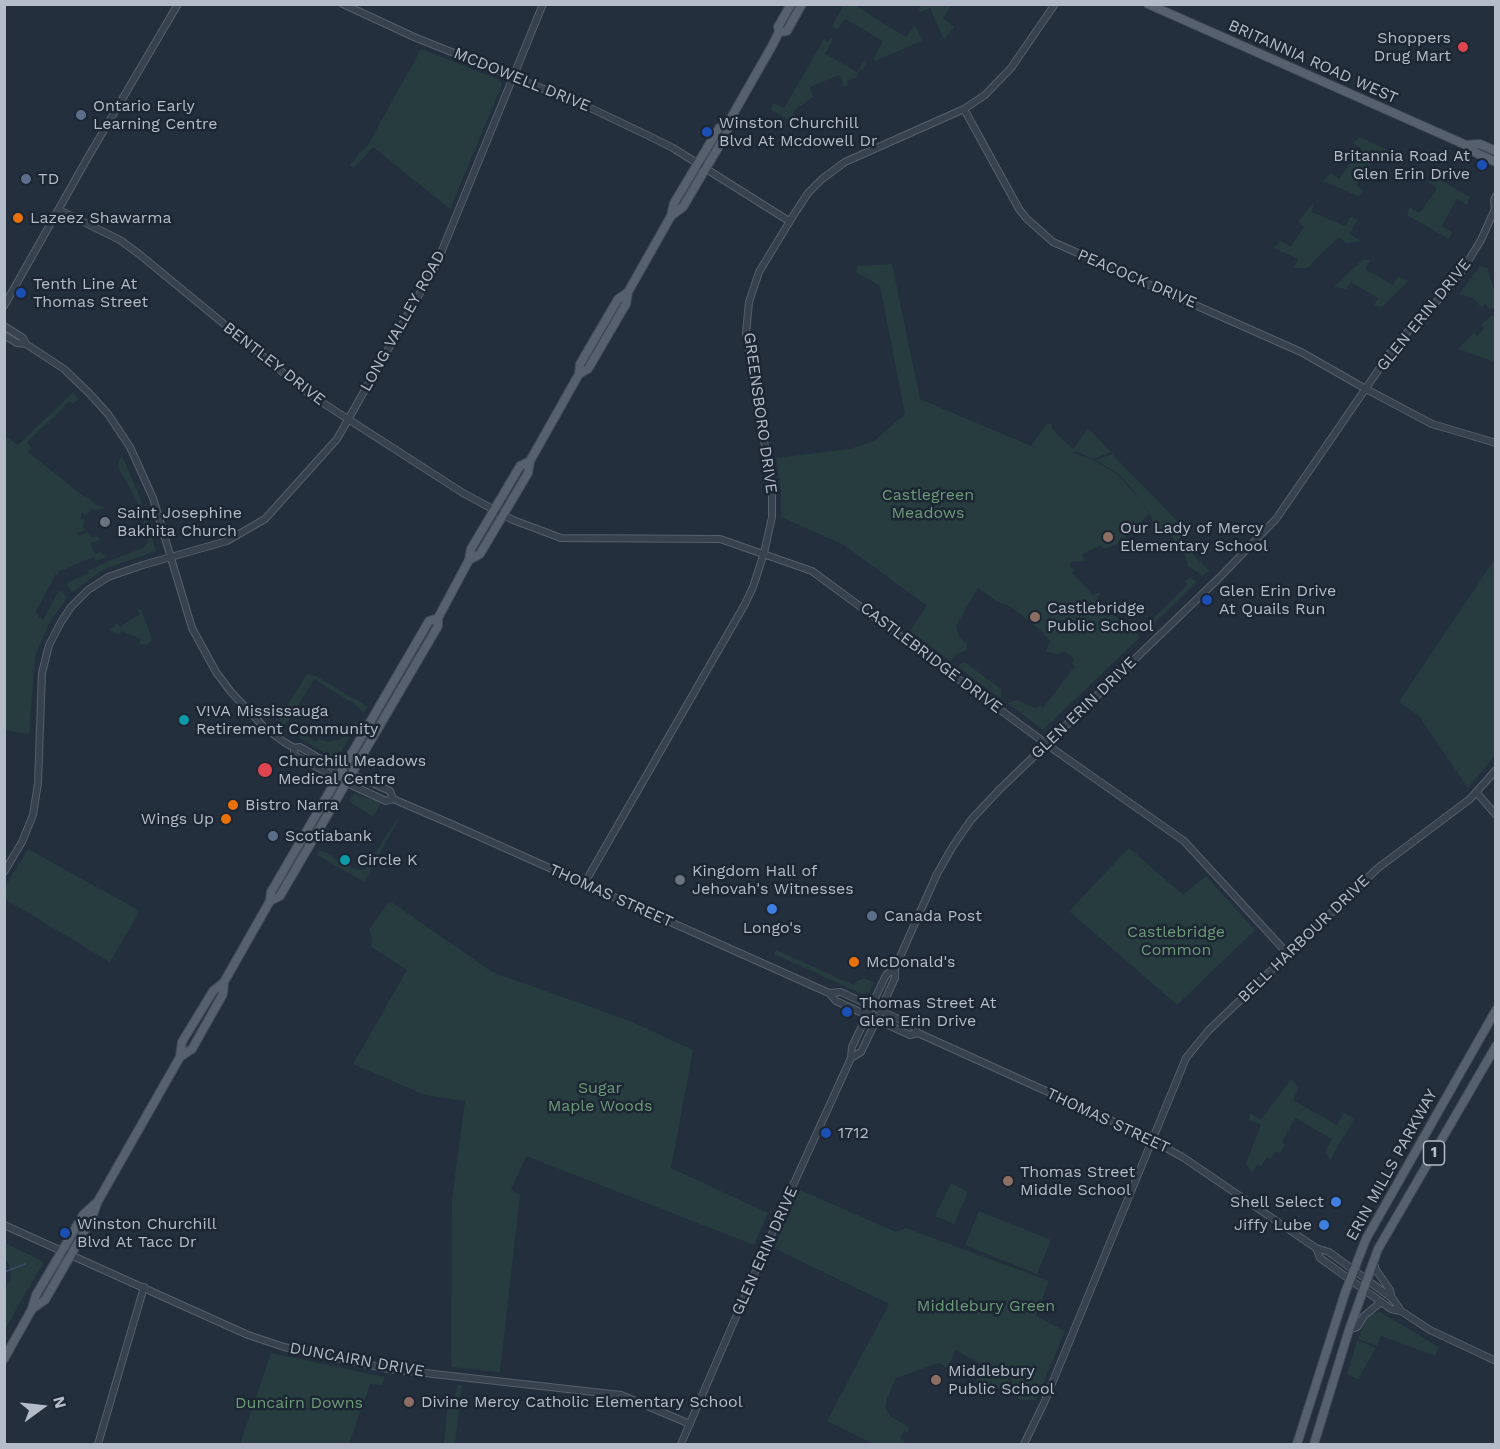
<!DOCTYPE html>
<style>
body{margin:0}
#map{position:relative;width:1500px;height:1449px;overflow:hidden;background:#242f3e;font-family:"Work Sans",sans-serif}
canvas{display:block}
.frame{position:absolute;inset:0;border:6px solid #b4bcc9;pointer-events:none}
.north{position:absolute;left:12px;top:1377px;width:60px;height:60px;-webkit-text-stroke:4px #1d2633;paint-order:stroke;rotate:75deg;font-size:16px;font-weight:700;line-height:24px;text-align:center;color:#b4bcc9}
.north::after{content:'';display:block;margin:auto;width:21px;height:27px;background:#b4bcc9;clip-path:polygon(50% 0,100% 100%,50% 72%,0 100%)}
</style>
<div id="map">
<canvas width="1500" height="1449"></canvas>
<div class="frame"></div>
<div class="north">N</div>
</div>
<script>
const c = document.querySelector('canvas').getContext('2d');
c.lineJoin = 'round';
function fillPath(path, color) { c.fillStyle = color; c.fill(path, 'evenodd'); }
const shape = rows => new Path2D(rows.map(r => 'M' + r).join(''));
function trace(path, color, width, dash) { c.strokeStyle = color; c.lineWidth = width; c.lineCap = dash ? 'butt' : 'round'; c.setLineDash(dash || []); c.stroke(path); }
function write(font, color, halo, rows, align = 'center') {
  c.font = font + ' "Work Sans",sans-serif'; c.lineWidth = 5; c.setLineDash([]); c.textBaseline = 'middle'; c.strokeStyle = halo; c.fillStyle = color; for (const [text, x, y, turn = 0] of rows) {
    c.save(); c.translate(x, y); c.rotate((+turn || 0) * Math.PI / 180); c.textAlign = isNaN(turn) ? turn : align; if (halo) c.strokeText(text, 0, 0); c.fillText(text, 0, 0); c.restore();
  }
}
fillPath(shape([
 [844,5,854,5,906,37,915,25,922,41,875,61,874,58,883,41,845,19,837,30,832,26],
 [925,5,951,5,943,18,954,27,945,38,943,38,930,8,920,12,919,10,920,6,924,7],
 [830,38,833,39,825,54,857,72,864,61,866,65,863,68,864,71,860,69,856,78,847,81,848,85,844,87,839,75,810,87,813,97,795,110,793,114,797,116,793,123,770,109,774,103,784,108,824,39,828,42],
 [421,49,500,80,502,85,450,209,373,147,354,168,350,165,369,143],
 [1359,137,1394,153,1387,160,1378,154,1356,185,1364,191,1358,196,1323,181,1331,173,1339,179,1361,149,1353,143],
 [1434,176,1470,197,1467,205,1457,199,1442,226,1452,232,1449,239,1407,215,1410,207,1419,213,1437,189,1428,182],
 [1314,202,1311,212,1346,226,1350,217,1358,220,1349,234,1361,241,1346,243,1339,237,1307,268,1294,268,1298,259,1274,248,1281,241,1290,247,1304,227,1298,222],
 [1362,260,1370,260,1365,269,1393,285,1398,276,1408,281,1382,307,1374,306,1378,298,1351,282,1346,289,1334,287],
 [892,264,920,399,1031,446,1047,424,1051,424,1052,429,1073,449,1088,428,1111,452,1093,459,1078,452,1071,452,1093,460,1118,475,1140,500,1149,514,1116,545,1104,549,1101,545,1081,555,1087,561,1071,562,1070,567,1075,569,1072,573,1094,596,1098,592,1100,594,1097,597,1131,632,1134,630,1140,637,1043,730,1008,703,1017,700,1035,708,1040,706,1043,708,1075,666,1072,663,1074,659,1064,651,1058,654,1046,652,1050,641,1039,629,1011,607,996,601,978,588,956,626,958,635,967,644,967,650,957,654,950,661,910,631,927,606,844,545,781,517,781,491,776,458,850,449,874,441,905,414,880,286,856,272,857,266],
 [1480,266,1487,268,1495,292,1495,308,1489,309,1486,304,1481,307,1473,298,1459,294],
 [1491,316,1495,316,1495,362,1458,349,1474,333,1477,336,1484,329,1481,325],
 [73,392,78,399,73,404,70,401,27,442,31,448,28,452,87,499,89,497,96,505,105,508,95,510,92,508,86,516,83,513,81,514,81,519,85,519,83,527,85,530,77,533,79,536,88,532,92,537,98,536,100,540,90,543,95,554,100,552,106,557,96,561,93,557,58,572,59,576,56,574,35,613,39,615,38,617,43,620,58,592,62,591,67,598,49,623,35,657,29,734,5,730,5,436,18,445],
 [1112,454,1188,532,1180,541,1209,571,1203,576,1188,566,1185,555,1166,529,1160,534,1158,532,1149,513,1131,487,1119,475,1096,460],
 [122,456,139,495,156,551,104,569,73,592,67,585,68,582,89,573,88,571,104,563,143,548,148,542,147,532,137,501,118,467,119,461],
 [1495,559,1495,755,1468,788,1419,716,1399,702],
 [1190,578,1197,582,1146,631,1142,625,1144,620,1147,624,1188,584,1185,581],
 [141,609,152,639,147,645,139,644,141,639,121,631,119,635,110,630,117,623,120,627,140,614,138,610],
 [961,663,966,663,1001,689,1001,697,1000,698,958,667],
 [309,674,316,676,368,707,364,713,356,705,314,679,290,719,283,726,278,721,305,677],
 [354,721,359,722,341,752,339,751,335,758,299,738,307,730,306,736,316,742,319,738,327,742,342,739],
 [356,793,381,803,373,817,348,801,352,795,355,794,369,800],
 [401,815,364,882,317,855,319,850,333,855,332,857,348,866,359,870,365,870,391,828],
 [1129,848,1183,895,1206,876,1255,930,1177,1005,1069,911],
 [28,849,140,911,110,962,5,899,5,887],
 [390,901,492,972,630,1021,693,1050,671,1168,768,1213,754,1245,526,1156,511,1190,520,1195,500,1372,451,1367,452,1200,465,1101,425,1095,353,1064,407,970,371,947,372,938,369,929],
 [776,950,854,985,856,982,864,978,874,983,869,992,862,994,774,954],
 [1291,1079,1299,1087,1293,1100,1337,1125,1344,1113,1354,1119,1330,1160,1325,1152,1332,1139,1295,1118,1282,1142,1285,1145,1279,1153,1276,1151,1270,1159,1267,1157,1261,1166,1258,1164,1252,1173,1246,1163,1261,1125,1249,1120,1250,1113,1261,1120],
 [951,1183,968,1192,954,1224,935,1216],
 [800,1190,896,1232,906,1228,1049,1281,1036,1316,1065,1331,1036,1400,1021,1400,1017,1398,1010,1376,1005,1370,1010,1384,999,1389,990,1391,975,1383,984,1366,956,1350,947,1368,939,1363,896,1378,887,1399,885,1408,891,1417,909,1427,908,1433,904,1431,900,1438,905,1442,904,1444,874,1444,827,1421,889,1304,774,1248],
 [979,1211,1051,1240,1037,1274,965,1245],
 [5,1243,44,1262,5,1329,5,1287,11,1278,9,1264,5,1259],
 [1380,1312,1439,1347,1435,1356,1381,1336,1377,1346,1358,1339,1365,1319,1371,1314],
 [1357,1340,1376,1348,1359,1377,1361,1379,1358,1379,1347,1374],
 [271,1353,385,1377,382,1385,370,1384,349,1444,240,1444],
 [458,1385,462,1385,455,1444,444,1444,448,1403,454,1397]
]), '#263c3f');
trace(shape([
 [4,1272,25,1264]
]), '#394c67', 1.5);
const minor = shape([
 [343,4,414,37,586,106,647,135,673,148,789,221],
 [964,109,1019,209,1027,219,1053,242,1301,352,1366,389,1432,424,1496,443],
 [59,210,120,240,139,254,309,394,463,493,513,520,561,538,720,539,812,571,1056,751,1184,841,1288,954],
 [4,306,87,159,178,4],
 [4,326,23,338,26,344,64,369,89,393,108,414,130,447,153,498,192,628,216,672,231,692,265,728,284,742,294,748,300,747,329,764,390,791,393,799],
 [4,335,17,343,26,344],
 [294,748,294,755,347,783,386,801,393,799,449,823,829,993,836,1001,910,1035,918,1033,1143,1135,1184,1158,1316,1248,1329,1252,1393,1299,1401,1311,1430,1330,1496,1361],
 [1477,793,1496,815],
 [4,872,22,842,33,815,38,783,42,673,49,645,61,622,71,607,88,590,108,577,143,565,227,541,265,519,337,439,436,265,543,4],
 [584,884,745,604,753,587,764,553,772,517,772,488,746,333,749,302,759,272,793,216,808,193,822,179,845,162,964,109,985,95,1011,68,1055,4],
 [829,993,841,992,913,1026,918,1033],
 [851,1058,861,1052,873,1027,895,978,895,968,937,874,953,846,971,820,999,790,1219,578,1276,519,1397,343,1439,299,1462,271,1481,240,1495,209,1494,200,1496,196],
 [4,1225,248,1335,284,1347,389,1369,621,1395,690,1424],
 [1316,1248,1320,1258,1391,1309,1401,1311],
 [1374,1263,1376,1270,1390,1290,1392,1299],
 [1349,1330,1357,1327,1364,1316,1381,1302],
 [98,1444,144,1287],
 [681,1444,790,1192,851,1058,852,1047,886,975,895,968],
 [1024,1444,1044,1403,1186,1058,1208,1031,1378,868,1470,799,1496,770]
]);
const major = shape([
 [1148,4,1466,145,1476,153,1496,162],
 [779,32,787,31,802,4],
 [1466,145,1480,144,1496,151],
 [671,216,683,207,712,158,727,133,728,123,772,46,779,32,778,27,791,4],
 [579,374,588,369,626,304,628,292],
 [469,560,480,554,528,473,530,461,579,374,580,364,618,299,628,292,671,216,674,203,719,128,728,123],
 [270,901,280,896,438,626,438,618,469,560,471,549,520,466,530,461],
 [180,1057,182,1042,213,991,224,982,270,901,271,892,429,621,438,618],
 [32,1309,45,1300,91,1220,98,1201,180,1057,192,1049,223,994,224,982],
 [4,1359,32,1309,36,1295,83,1215,96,1203],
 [1297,1444,1345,1293,1366,1239,1496,1010],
 [1314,1444,1349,1330,1378,1249,1496,1046]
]);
trace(minor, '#565f6c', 8);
trace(major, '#414a57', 10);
trace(minor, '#38414e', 6);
trace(major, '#56606e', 8);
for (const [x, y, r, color] of [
 [1463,47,6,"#e0444e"],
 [81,115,6,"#5c6f8a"],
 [707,132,6,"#1a4fb4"],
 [1482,165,6,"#1a4fb4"],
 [26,179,6,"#5c6f8a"],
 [18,218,6,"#e8710a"],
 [21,293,6,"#1a4fb4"],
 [105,522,6,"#6b7280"],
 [1108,537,6,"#8d6e63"],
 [1207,600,6,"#1a4fb4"],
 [1035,617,6,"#8d6e63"],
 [184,720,6,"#0f9aa8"],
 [265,770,8,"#e0444e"],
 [233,805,6,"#e8710a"],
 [226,819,6,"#e8710a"],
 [273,836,6,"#5c6f8a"],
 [345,860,6,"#0f9aa8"],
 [680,880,6,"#6b7280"],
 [772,909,6,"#3f7fe0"],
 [872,916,6,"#5c6f8a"],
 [854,962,6,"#e8710a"],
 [847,1012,6,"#1a4fb4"],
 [826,1133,6,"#1a4fb4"],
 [1008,1181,6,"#8d6e63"],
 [1336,1202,6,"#3f7fe0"],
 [1324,1225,6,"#3f7fe0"],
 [65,1233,6,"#1a4fb4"],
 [936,1380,6,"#8d6e63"],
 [409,1402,6,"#8d6e63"]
]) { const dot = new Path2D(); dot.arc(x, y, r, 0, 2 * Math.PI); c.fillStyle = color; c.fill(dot); trace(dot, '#1d2633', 2); }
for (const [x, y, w] of [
 [1434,1153,21]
]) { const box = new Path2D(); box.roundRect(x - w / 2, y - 12, w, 24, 4.5); c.fillStyle = '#1d2633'; c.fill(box); trace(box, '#b4bcc9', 1.5); }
write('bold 15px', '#b4bcc9', null, [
 ["1",1434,1153]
]);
write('16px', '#b4bcc9', '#1d2633', [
 ["Shoppers",1451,38,"right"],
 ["Drug Mart",1451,56,"right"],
 ["Ontario Early",93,106],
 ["Learning Centre",93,124],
 ["Winston Churchill",719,123],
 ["Blvd At Mcdowell Dr",719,141],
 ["Britannia Road At",1470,156,"right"],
 ["Glen Erin Drive",1470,174,"right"],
 ["TD",38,179],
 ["Lazeez Shawarma",30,218],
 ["Tenth Line At",33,284],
 ["Thomas Street",33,302],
 ["Saint Josephine",117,513],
 ["Bakhita Church",117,531],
 ["Our Lady of Mercy",1120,528],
 ["Elementary School",1120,546],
 ["Glen Erin Drive",1219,591],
 ["At Quails Run",1219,609],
 ["Castlebridge",1047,608],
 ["Public School",1047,626],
 ["V!VA Mississauga",196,711],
 ["Retirement Community",196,729],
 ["Churchill Meadows",278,761],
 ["Medical Centre",278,779],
 ["Bistro Narra",245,805],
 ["Wings Up",214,819,"right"],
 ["Scotiabank",285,836],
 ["Circle K",357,860],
 ["Kingdom Hall of",692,871],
 ["Jehovah's Witnesses",692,889],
 ["Canada Post",884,916],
 ["Longo's",772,928,"center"],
 ["McDonald's",866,962],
 ["Thomas Street At",859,1003],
 ["Glen Erin Drive",859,1021],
 ["1712",838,1133],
 ["Thomas Street",1020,1172],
 ["Middle School",1020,1190],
 ["Shell Select",1324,1202,"right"],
 ["Winston Churchill",77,1224],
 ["Blvd At Tacc Dr",77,1242],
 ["Jiffy Lube",1312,1225,"right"],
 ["Middlebury",948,1371],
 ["Public School",948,1389],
 ["Divine Mercy Catholic Elementary School",421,1402]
], 'left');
write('16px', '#b4bcc9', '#1d2633', [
 ["BRITANNIA ROAD WEST",1313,62,24],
 ["MCDOWELL DRIVE",522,80,22],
 ["PEACOCK DRIVE",1137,279,23],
 ["GLEN ERIN DRIVE",1424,315,-51],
 ["LONG VALLEY ROAD",403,321,-61],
 ["BENTLEY DRIVE",274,364,38],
 ["GREENSBORO DRIVE",760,413,82],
 ["CASTLEBRIDGE DRIVE",931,658,37],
 ["GLEN ERIN DRIVE",1084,708,-44],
 ["THOMAS STREET",611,896,24],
 ["BELL HARBOUR DRIVE",1304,939,-44],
 ["THOMAS STREET",1108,1121,25],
 ["ERIN MILLS PARKWAY",1392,1165,-61],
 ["GLEN ERIN DRIVE",765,1251,-66],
 ["DUNCAIRN DRIVE",357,1360,10]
]);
write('16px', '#6b9a76', '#1d2633', [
 ["Castlegreen",928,495],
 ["Meadows",928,513],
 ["Castlebridge",1176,932],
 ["Common",1176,950],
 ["Sugar",600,1088],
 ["Maple Woods",600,1106],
 ["Middlebury Green",986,1306],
 ["Duncairn Downs",299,1403]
]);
</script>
